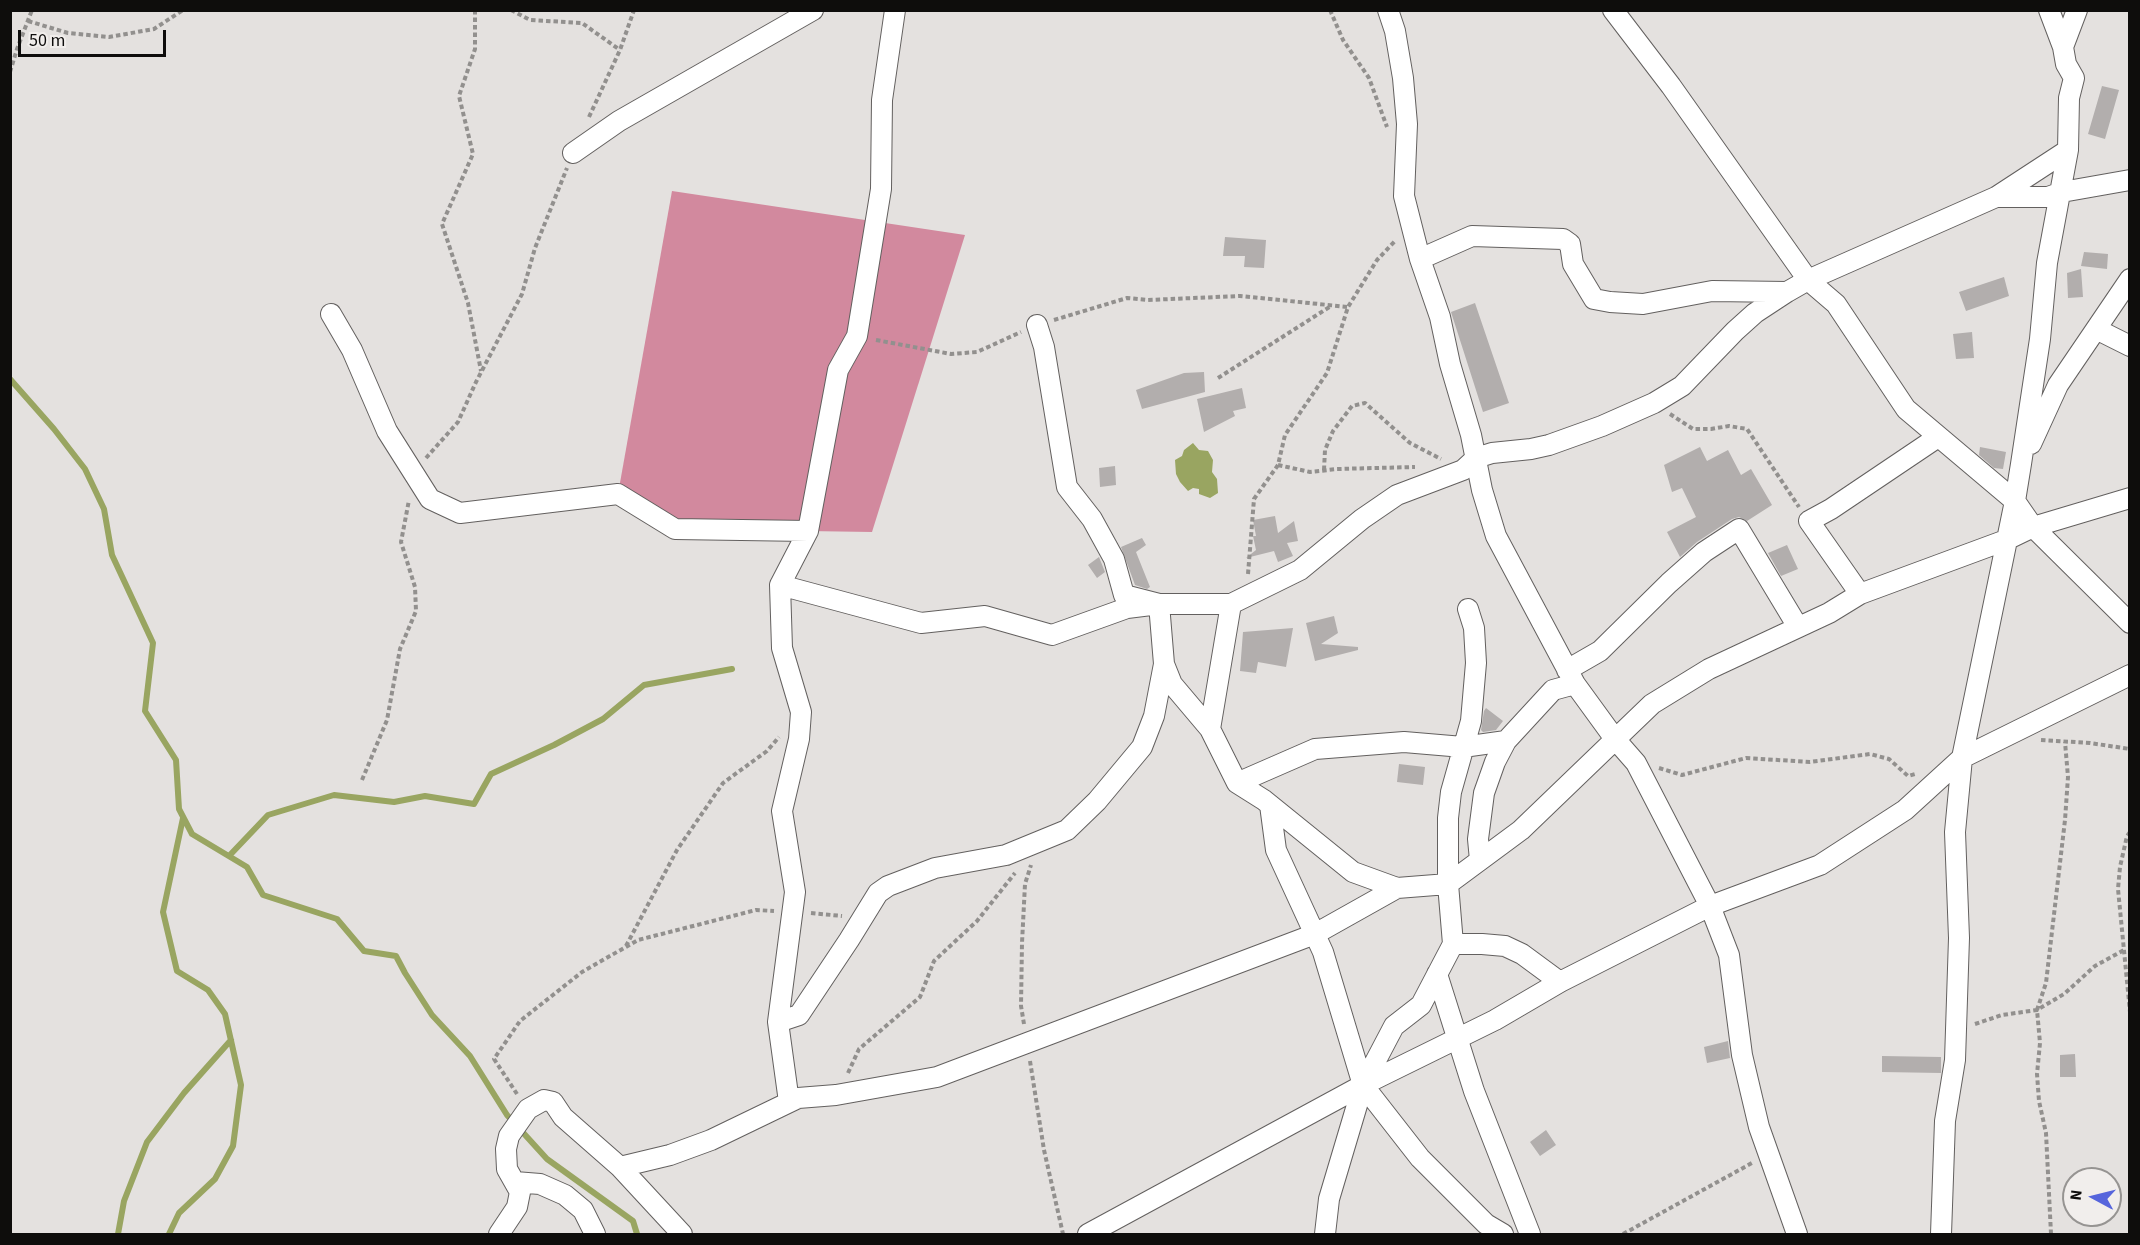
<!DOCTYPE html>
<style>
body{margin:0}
#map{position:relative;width:2140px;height:1245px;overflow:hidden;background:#e4e1df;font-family:"Source Sans 3",sans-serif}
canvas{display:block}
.frame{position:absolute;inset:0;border:12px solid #0e0d0c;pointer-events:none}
.north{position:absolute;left:2062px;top:1167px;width:60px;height:60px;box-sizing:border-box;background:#f1eeec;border:2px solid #969492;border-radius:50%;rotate:277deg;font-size:16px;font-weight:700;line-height:24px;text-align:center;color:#0e0d0c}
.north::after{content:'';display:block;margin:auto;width:21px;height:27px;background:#5665dc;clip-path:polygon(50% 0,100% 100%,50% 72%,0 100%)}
.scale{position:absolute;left:18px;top:30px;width:148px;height:27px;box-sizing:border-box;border:3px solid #0e0d0c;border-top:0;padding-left:8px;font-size:18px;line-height:21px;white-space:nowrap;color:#0e0d0c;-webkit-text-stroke:4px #f1eeec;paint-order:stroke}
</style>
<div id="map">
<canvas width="2140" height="1245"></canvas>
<div class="frame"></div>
<div class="north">N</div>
<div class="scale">50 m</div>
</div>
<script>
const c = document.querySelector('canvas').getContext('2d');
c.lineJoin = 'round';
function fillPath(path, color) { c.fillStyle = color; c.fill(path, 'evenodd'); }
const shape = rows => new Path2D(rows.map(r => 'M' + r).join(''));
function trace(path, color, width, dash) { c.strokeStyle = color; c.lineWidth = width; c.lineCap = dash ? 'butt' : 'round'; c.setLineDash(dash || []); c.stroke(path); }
fillPath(shape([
 [672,191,965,235,872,532,675,529,618,494]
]), '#d2899e');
fillPath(shape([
 [1193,443,1199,450,1208,451,1213,460,1212,472,1217,479,1218,493,1210,498,1199,494,1199,489,1193,488,1188,491,1180,482,1176,474,1175,460,1182,456,1184,450]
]), '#99a561');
trace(shape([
 [10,379,54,429,85,469,104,509,112,555,153,643,145,711,176,760,179,809,192,834,247,867,263,895,337,919,364,951,396,956,405,973,432,1015,470,1056,507,1115,547,1159,633,1221,637,1234],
 [229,856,268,815,334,795,394,802,425,796,474,804,491,774,554,745,603,719,644,685,732,669],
 [118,1234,124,1201,147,1142,184,1093,231,1040],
 [169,1234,179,1213,215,1179,233,1146,241,1085,225,1014,208,990,177,971,163,912,183,818]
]), '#99a561', 6);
fillPath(shape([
 [2102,86,2119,90,2105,139,2088,134],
 [1225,237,1266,240,1264,268,1244,267,1245,256,1223,256],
 [2084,252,2108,254,2107,269,2081,266],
 [2081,269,2083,297,2068,298,2067,273],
 [2004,277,2009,296,1966,311,1959,292],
 [1475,303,1509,403,1483,412,1451,312],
 [1972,332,1974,358,1956,359,1953,334],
 [1204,372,1205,392,1142,409,1136,390,1184,373],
 [1242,388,1246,408,1233,411,1235,416,1204,432,1197,399],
 [1700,447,1707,461,1728,450,1741,475,1751,469,1772,505,1747,521,1739,517,1732,519,1697,542,1680,557,1667,532,1696,517,1682,488,1672,492,1664,465],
 [1980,447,2006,452,2003,469,1994,468,1979,455],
 [1115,466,1116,485,1100,487,1099,468],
 [1275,516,1278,533,1294,521,1298,541,1287,543,1293,556,1278,562,1274,551,1246,558,1256,550,1253,536,1256,536,1253,520],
 [1142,538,1146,545,1136,552,1150,587,1147,589,1135,585,1121,547],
 [1787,545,1798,569,1781,576,1768,553],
 [1099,557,1105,572,1097,578,1088,565],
 [1334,616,1338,633,1321,644,1358,647,1358,650,1315,661,1306,623],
 [1293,628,1286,667,1258,662,1256,673,1240,671,1243,632],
 [1486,708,1503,721,1496,730,1483,732,1481,730,1484,711],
 [1399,764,1425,767,1423,785,1397,782],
 [1728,1041,1730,1058,1707,1063,1704,1047],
 [2075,1054,2076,1077,2060,1077,2060,1055],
 [1882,1056,1941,1057,1941,1073,1882,1072],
 [1546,1130,1556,1145,1540,1156,1530,1142]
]), '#b2aead');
const minor = shape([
 [1388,10,1395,31,1403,78,1407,124,1404,196,1420,259,1440,317,1450,364,1471,435,1482,490,1496,536,1575,684,1615,739,1636,763,1710,906,1729,955,1742,1055,1759,1127,1797,1234],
 [1613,10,1671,86,1808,280,1836,304,1906,409,2015,501,2033,527,2130,623],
 [2049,10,2063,47],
 [573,153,619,121,813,10],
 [1996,197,2048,197,2062,192,2130,180],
 [1420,259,1472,236,1563,239,1570,244,1573,264,1594,299,1610,302,1643,304,1712,291,1787,292],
 [331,314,352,350,387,431,430,499,460,513,618,494,675,529,808,531],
 [1037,325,1044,347,1067,487,1092,519,1114,559,1124,595,1159,604,1164,664,1172,684,1210,729,1237,783,1264,800,1353,872,1397,888],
 [2096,329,2130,346],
 [2031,444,2058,385,2130,279],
 [780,585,921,623,985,616,1052,635,1127,608,1159,604,1231,604,1300,570,1362,519,1397,495,1463,470,1476,458,1492,453,1531,449,1549,445,1602,426,1654,403,1682,386,1735,331,1755,313,1787,292,1808,280,1996,197,2068,150],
 [1860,594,1809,521,1831,509,1938,437],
 [1567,670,1600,651,1669,583,1704,552,1739,529,1798,627],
 [1210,729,1231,604],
 [1237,783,1315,749,1404,742,1463,747,1506,741],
 [1270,805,1276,850,1323,952,1363,1085,1420,1158,1486,1224,1503,1234],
 [1480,860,1478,839,1484,793,1495,762,1506,741,1553,690,1575,684],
 [1453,944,1482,944,1505,946,1522,954,1560,982],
 [1437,974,1474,1091,1530,1234],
 [778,1022,799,1015,849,940,878,893,888,886,935,868,1006,855,1067,830,1097,801,1142,747,1154,716,1164,664],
 [789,1102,778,1022,795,892,782,811,799,739,801,712,782,648,780,585,808,531,838,370,857,336,881,189,882,100,895,10],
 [620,1167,682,1234],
 [515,1182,540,1184,565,1195,583,1210,595,1234],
 [499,1234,517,1207,520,1192,507,1169,506,1149,509,1136,528,1109,544,1100,553,1102,563,1117,620,1167,670,1155,711,1140,798,1098,836,1095,937,1077,1315,934,1397,888,1448,884,1521,830,1652,704,1709,669,1829,613,1860,594,2006,540,2033,527,2130,498],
 [1088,1234,1363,1085,1495,1020,1560,982,1710,906,1820,865,1905,810,1962,758,2130,675],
 [1325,1234,1329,1199,1363,1085,1394,1026,1421,1005,1453,944,1448,884,1448,818,1451,792,1471,721,1476,663,1474,628,1468,609],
 [1941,1234,1945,1121,1955,1060,1959,938,1955,832,1962,758,2015,501,2021,464,2040,339,2047,263,2068,150,2069,98,2074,78,2066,64,2063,47,2077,10]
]);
trace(minor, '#63605f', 22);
trace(shape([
 [475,10,475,49,459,96,473,154,442,224,468,303,481,371],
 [511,10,530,20,582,23,620,50],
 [1330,10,1343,40,1369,78,1387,127],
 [28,21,68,33,109,37,154,29,183,10],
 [10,72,17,49,32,10],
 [589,117,620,50,634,10],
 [1054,320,1127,298,1148,300,1240,296,1348,307],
 [876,340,951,354,977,352,1021,332],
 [1218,378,1331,306],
 [1670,414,1693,429,1711,429,1729,426,1747,429,1799,507],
 [426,458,458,422,476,382,522,294,535,248,567,168],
 [1278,465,1310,472,1337,469,1415,467],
 [1324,470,1325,450,1333,431,1352,406,1365,403,1410,443,1441,459],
 [1248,574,1254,499,1278,465,1285,435,1327,373,1348,307,1377,260,1395,241],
 [2041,740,2090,743,2130,749],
 [1659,768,1682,775,1746,758,1810,762,1870,754,1889,759,1908,776,1915,774],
 [362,780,387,720,400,649,416,611,415,587,401,542,409,500],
 [2130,832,2127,836,2120,867,2118,889,2130,1012],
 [811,913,842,916],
 [626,946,677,850,723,783,767,751,779,737],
 [1024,1024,1021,1006,1022,943,1025,884,1031,865],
 [1975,1024,2002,1015,2037,1010,2064,994,2095,966,2124,950],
 [1030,1061,1044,1150,1063,1234],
 [848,1073,859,1049,920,997,934,961,977,921,1015,873],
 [517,1094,494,1059,520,1021,582,972,638,940,756,910,774,911],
 [1623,1234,1752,1163],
 [2051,1234,2046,1133,2039,1101,2037,1074,2040,1043,2037,1010,2046,983,2065,820,2068,777,2065,742]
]), '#92908e', 4, [4.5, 3]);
trace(minor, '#fff', 20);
</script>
